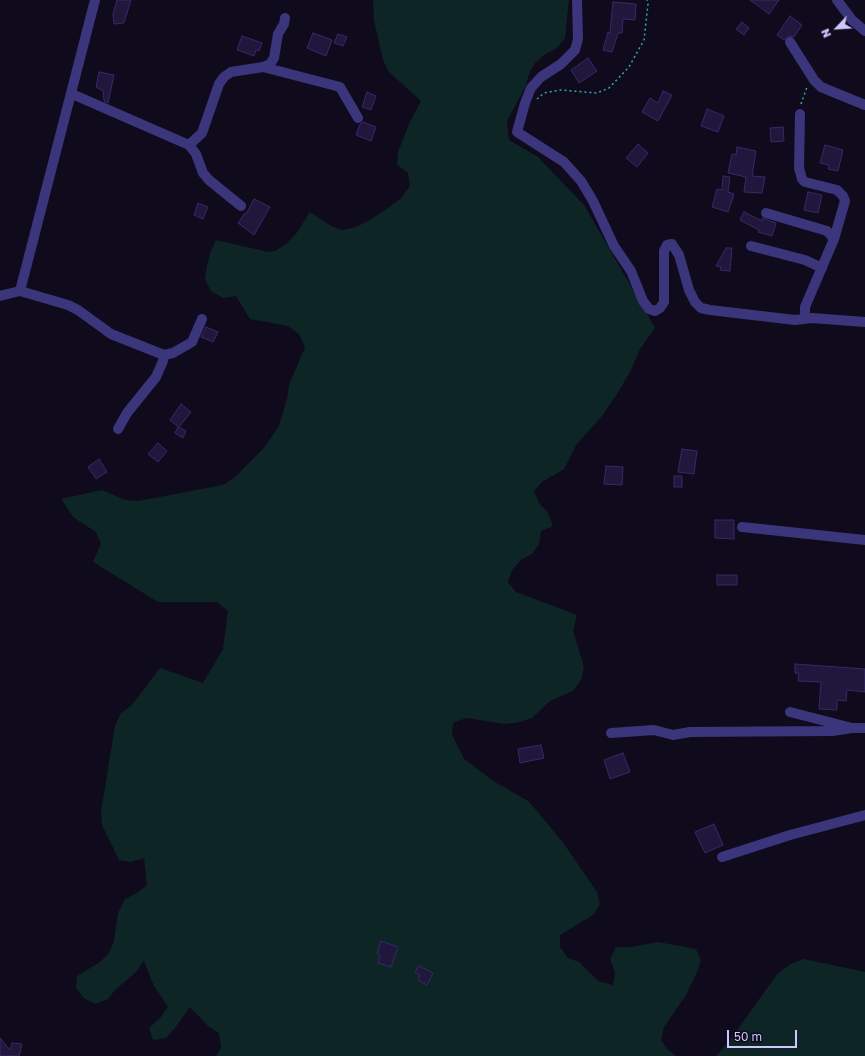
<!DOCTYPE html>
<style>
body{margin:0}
#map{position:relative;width:865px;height:1056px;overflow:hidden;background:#0f0b1c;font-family:"Golos Text",sans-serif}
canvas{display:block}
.north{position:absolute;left:817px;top:8px;width:40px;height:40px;-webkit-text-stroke:3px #0f0b1c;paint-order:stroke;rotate:245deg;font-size:11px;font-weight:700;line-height:16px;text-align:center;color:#cfc6ff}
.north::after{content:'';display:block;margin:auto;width:14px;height:18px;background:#cfc6ff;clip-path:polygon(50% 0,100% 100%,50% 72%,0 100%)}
.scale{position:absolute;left:727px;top:1030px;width:70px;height:18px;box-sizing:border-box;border:2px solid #cfc6ff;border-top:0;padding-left:5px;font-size:12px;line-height:14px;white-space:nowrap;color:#cfc6ff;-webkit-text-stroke:3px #0f0b1c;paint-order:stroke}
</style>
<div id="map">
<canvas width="865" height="1056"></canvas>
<div class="north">N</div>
<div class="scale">50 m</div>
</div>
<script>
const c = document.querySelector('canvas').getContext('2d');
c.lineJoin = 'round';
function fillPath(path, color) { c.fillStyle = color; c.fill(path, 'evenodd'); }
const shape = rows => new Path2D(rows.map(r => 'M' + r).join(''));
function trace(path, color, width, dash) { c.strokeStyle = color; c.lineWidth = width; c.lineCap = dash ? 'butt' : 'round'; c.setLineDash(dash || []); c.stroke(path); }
fillPath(shape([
 [373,0,569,0,565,38,557,48,545,54,535,63,529,74,526,86,507,121,509,140,538,157,584,205,655,328,640,349,630,372,617,394,602,416,576,445,564,469,542,482,534,491,539,503,548,513,553,526,541,531,539,544,532,554,521,560,512,570,508,582,516,592,577,615,573,631,584,667,581,680,573,691,550,701,532,718,520,722,506,724,466,718,453,723,452,735,464,759,495,782,528,801,538,812,564,844,597,892,600,904,593,915,560,935,560,947,568,958,579,962,598,981,613,985,615,972,610,959,616,947,632,947,658,942,696,949,701,960,697,972,686,995,664,1027,661,1040,668,1050,676,1056,216,1056,221,1047,219,1033,208,1026,190,1007,175,1028,166,1038,153,1040,149,1028,160,1018,168,1007,154,986,144,961,136,972,115,990,108,999,95,1004,84,998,76,988,77,976,100,962,109,953,114,941,118,913,125,899,137,893,147,885,144,858,131,862,119,860,102,825,101,812,115,726,121,713,131,706,160,668,203,683,223,649,228,611,217,602,158,602,93,562,101,544,96,532,74,518,61,499,102,490,125,500,138,501,223,485,234,478,264,448,279,426,287,399,289,385,305,347,299,334,288,326,250,319,236,296,223,298,211,291,205,279,207,265,211,251,216,240,268,252,275,251,286,244,296,234,310,212,331,226,343,230,356,227,368,221,391,206,401,198,410,186,408,173,397,165,398,152,409,124,421,101,389,72,383,60,374,20],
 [804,959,865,972,865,1056,716,1056,730,1040,778,973,791,964]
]), '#0e2526');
const building = shape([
 [117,0,131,0,124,23,114,24,113,14,117,0],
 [750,0,779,0,769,14,750,0],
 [613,2,636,4,635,20,623,19,622,33,618,33,612,52,603,50,608,32,610,33,613,2],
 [790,16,802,25,794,37,789,36,784,40,777,35,790,16],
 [742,22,749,28,744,35,736,29,742,22],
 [313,33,332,40,326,56,307,48,313,33],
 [338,34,347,37,343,46,334,43,338,34],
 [242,36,262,43,259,51,256,50,254,56,237,50,242,36],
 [588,58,597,71,579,83,571,70,588,58],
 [99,72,114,75,108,103,104,101,103,91,96,87,99,72],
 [663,91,672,95,658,121,642,112,650,98,658,103,663,91],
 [367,92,376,96,371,110,362,107,367,92],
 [707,109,724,116,718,132,701,126,707,109],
 [363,122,376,127,371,141,356,135,360,124,363,122],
 [783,127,784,141,771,142,770,128,783,127],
 [638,144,648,153,637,167,626,158,638,144],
 [825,145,843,150,838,171,828,169,829,165,820,163,825,145],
 [737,147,756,151,752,176,765,177,762,193,744,192,746,177,728,173,732,154,736,155,737,147],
 [723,176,730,177,728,192,734,194,728,212,712,207,717,189,722,190,723,176],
 [808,192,822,195,818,213,804,210,808,192],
 [254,199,270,207,254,235,238,223,245,213,246,214,254,199],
 [198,203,208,207,203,219,194,215,198,203],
 [744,212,762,221,762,218,776,223,772,236,758,232,759,230,740,220,744,212],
 [726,248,732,248,730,271,720,270,721,267,716,266,726,248],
 [206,327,218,332,213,342,201,337,206,327],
 [181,404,191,412,179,427,186,431,183,438,175,433,178,427,170,420,181,404],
 [158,443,167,451,158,462,148,454,158,443],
 [682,449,697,451,694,474,678,472,682,449],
 [99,459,107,472,96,479,88,467,99,459],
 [606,466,623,467,622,485,604,484,606,466],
 [674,476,682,476,682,487,674,487,674,476],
 [715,520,734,520,734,539,715,538,715,520],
 [717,575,737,575,737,585,717,585,717,575],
 [795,664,865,669,865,692,847,690,846,701,837,700,837,710,819,709,821,682,798,681,799,674,795,673,795,664],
 [541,745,544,758,520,763,518,749,541,745],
 [623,753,630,772,610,779,604,760,623,753],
 [714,824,723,845,705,853,695,832,714,824],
 [381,941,398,947,391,967,378,963,380,955,377,953,381,941],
 [419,966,433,973,427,985,418,980,420,975,415,972,419,966],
 [0,1038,10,1050,12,1043,22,1044,19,1056,0,1056,0,1038]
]);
fillPath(building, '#21173d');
trace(building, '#392869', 1);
trace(shape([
 [537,99,544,93,560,90,597,93,609,88,629,67,644,40,648,4,647,0],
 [801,104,807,87]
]), '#2baead', 1.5, [2, 3]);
trace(shape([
 [577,0,578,39,575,50,561,64,541,77,531,88,525,103,517,132,564,162,581,181,593,201,614,246,631,271,643,301,649,309,655,311,660,308,664,302,664,251,667,245,672,244,679,255,689,290,695,302,701,308,710,310,795,320,812,318,865,322],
 [837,0,852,20,865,31],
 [790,42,814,80,821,87,865,105],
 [263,67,270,64,274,58,278,34,284,24,285,18],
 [72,94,189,145,202,133,219,84,224,77,231,72,263,67,340,87,358,118],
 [800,114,799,168,802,179,805,182,837,190,843,196,845,201,834,239],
 [189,145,196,154,203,173,209,180,241,206],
 [766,213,827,231,834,239,805,307,805,319],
 [751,246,805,260,822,268],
 [20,291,95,0],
 [0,296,20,291,68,305,78,310,111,334,164,355,163,361,156,377,127,413,118,429],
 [164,355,173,353,192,342,202,319],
 [742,527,865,540],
 [790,712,852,728,865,728],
 [611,733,654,730,673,735,690,732,832,731,852,728],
 [722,857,790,835,865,815]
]), '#3b357c', 10);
</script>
